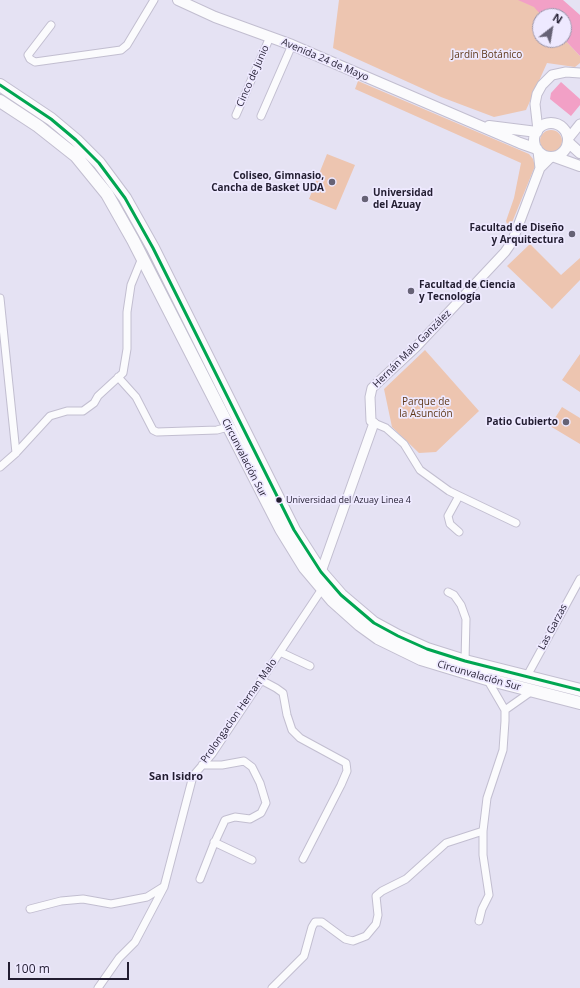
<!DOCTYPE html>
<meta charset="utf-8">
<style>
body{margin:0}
#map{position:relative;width:580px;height:988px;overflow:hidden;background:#e5e2f3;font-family:"Open Sans",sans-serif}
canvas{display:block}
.north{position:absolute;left:532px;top:8px;width:40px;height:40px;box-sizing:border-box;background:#eee9ff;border:1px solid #9c97ad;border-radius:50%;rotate:31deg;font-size:11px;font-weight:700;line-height:16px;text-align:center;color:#221d31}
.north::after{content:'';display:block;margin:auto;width:14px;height:18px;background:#666275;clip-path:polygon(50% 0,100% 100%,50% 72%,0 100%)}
.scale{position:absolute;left:8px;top:962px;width:121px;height:18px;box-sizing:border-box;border:2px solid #221d31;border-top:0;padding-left:5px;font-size:12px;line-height:14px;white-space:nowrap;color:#221d31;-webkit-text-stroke:3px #eee9ff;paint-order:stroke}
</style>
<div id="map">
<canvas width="580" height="988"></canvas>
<div class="north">N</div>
<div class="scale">100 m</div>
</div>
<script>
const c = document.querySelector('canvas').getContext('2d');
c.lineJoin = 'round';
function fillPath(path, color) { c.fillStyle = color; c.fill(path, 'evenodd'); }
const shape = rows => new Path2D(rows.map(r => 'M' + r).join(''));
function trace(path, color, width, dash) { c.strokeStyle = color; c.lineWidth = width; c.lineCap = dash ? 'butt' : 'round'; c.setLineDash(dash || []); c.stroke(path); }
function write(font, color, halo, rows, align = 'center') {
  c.font = font + ' "Open Sans",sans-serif'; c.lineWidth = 3.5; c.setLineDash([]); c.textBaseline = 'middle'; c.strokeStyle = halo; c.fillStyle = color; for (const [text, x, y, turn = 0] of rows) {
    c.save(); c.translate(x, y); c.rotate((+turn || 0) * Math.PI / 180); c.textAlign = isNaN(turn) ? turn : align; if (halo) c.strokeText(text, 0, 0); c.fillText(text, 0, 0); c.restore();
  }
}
fillPath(shape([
 [339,0,532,0,542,16,540,16,540,40,564,39,580,56,580,63,575,67,547,63,526,110,494,117,441,97,333,48],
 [358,81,529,154,533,159,535,166,509,230,506,221,514,198,521,163,355,89],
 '540 141a11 11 0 1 1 22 0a11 11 0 1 1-22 0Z',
 [327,154,355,165,336,210,309,199],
 [530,244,561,275,580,258,580,280,552,309,507,266],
 [425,350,479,411,436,452,419,453,392,427,384,389],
 [580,354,580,392,562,380],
 [562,407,580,418,580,444,550,426]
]), '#edc5b0');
fillPath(shape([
 [518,0,563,0,580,15,580,56,564,39,564,16,542,16,534,7],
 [561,82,580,99,580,105,571,116,550,99,551,93]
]), '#f2a0c6');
const minor = shape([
 [51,25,28,55,30,59,35,62,121,50,127,45,154,0],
 [236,115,270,37],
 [261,116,292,45],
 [0,298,16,453],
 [118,377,136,397,153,430,157,432,217,430,228,427],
 [374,423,386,428,404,444,420,470,449,491,516,523],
 [0,467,16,453,50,416,67,411,83,411,94,403,98,396,123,373,127,349,127,312,131,285,142,258],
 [459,496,448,516,450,524,459,532],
 [448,592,454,595,461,605,466,619,465,661],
 [280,652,310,666],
 [527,676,580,579],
 [261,680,276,688,283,693,287,715,292,730,300,738,346,763,347,771,341,785,303,859],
 [505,710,532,691],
 [214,842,252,860],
 [200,879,213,846,225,820,235,817,250,819,261,813,266,803,260,783,252,767,244,761,222,765,202,765],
 [30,909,61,901,83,899,111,904,147,897,163,887],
 [479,921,482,909,489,895,483,855,483,831,487,798,503,750,505,721,505,710,487,679],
 [98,988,119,958,135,942,164,887,193,776,212,754,322,589],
 [272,988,304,956,312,927,315,922,322,922,345,939,353,941,366,936,376,924,378,915,376,896,382,891,406,879,446,843,483,831]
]);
const tertiary = shape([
 [538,130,535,104,537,94,542,85,552,75,566,72,580,73],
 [568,139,580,124],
 [538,151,540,168],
 [321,572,374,423,371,421,370,397,372,388,416,347,505,252,512,242,540,168,551,157]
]);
const secondary = shape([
 [178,0,215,17,292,45,520,143,537,149],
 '534 140a17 17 0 1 1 34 0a17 17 0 1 1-34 0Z',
 [489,126,537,132],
 [568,142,580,153],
 [555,157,580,166]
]);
const trunk = shape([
 [0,85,51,119,76,140,99,163,125,198,153,248,294,530,321,572,341,595,374,623,398,636,427,649,465,661,580,690],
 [0,101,38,126,76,156,107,194,133,240,281,529,305,568,332,600,360,625,378,638,421,659,487,679,580,703]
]);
trace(minor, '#c2bed0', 9);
trace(tertiary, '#c2bed0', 11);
trace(secondary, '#c2bed0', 12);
trace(trunk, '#c2bed0', 14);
trace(minor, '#fbfbfd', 7);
trace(tertiary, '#fbfbfd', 9);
trace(secondary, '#fbfbfd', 10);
trace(trunk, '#fbfbfd', 12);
trace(shape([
 [0,85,51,119,76,140,99,163,125,198,153,248,294,530,321,572,341,595,374,623,398,636,427,649,465,661,580,690]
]), '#00a651', 3);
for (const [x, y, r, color] of [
 [332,182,4,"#666275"],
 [365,199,4,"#666275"],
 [572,234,4,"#666275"],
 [411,291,4,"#666275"],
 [566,422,4,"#666275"],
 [279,500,3.5,"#221d31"]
]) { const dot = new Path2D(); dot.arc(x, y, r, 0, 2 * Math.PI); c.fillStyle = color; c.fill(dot); trace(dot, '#eee9ff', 1.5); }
write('9px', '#221d31', '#eee9ff', [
 ["Universidad del Azuay Linea 4",286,500]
], 'left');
write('10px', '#60391a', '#eee9ff', [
 ["Jardín Botánico",487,55],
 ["Parque de",426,402],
 ["la Asunción",426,414]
]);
write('10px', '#221d31', '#eee9ff', [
 ["Avenida 24 de Mayo",325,60,23],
 ["Cinco de Junio",253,76,-66],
 ["Hernán Malo Ganzález",412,349,-45],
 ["Circunvalación Sur",244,458,63],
 ["Las Garzas",553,627,-62],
 ["Circunvalación Sur",479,676,16],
 ["Prolongacion Hernan Malo",239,711,-55]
]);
write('bold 10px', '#221d31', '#eee9ff', [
 ["Coliseo, Gimnasio,",324,176],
 ["Cancha de Basket UDA",324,188],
 ["Universidad",373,193,"left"],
 ["del Azuay",373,205,"left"],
 ["Facultad de Diseño",564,228],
 ["y Arquitectura",564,240],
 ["Facultad de Ciencia",419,285,"left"],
 ["y Tecnología",419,297,"left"],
 ["Patio Cubierto",558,422]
], 'right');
write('bold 11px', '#221d31', '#eee9ff', [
 ["San Isidro",176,777]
]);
</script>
